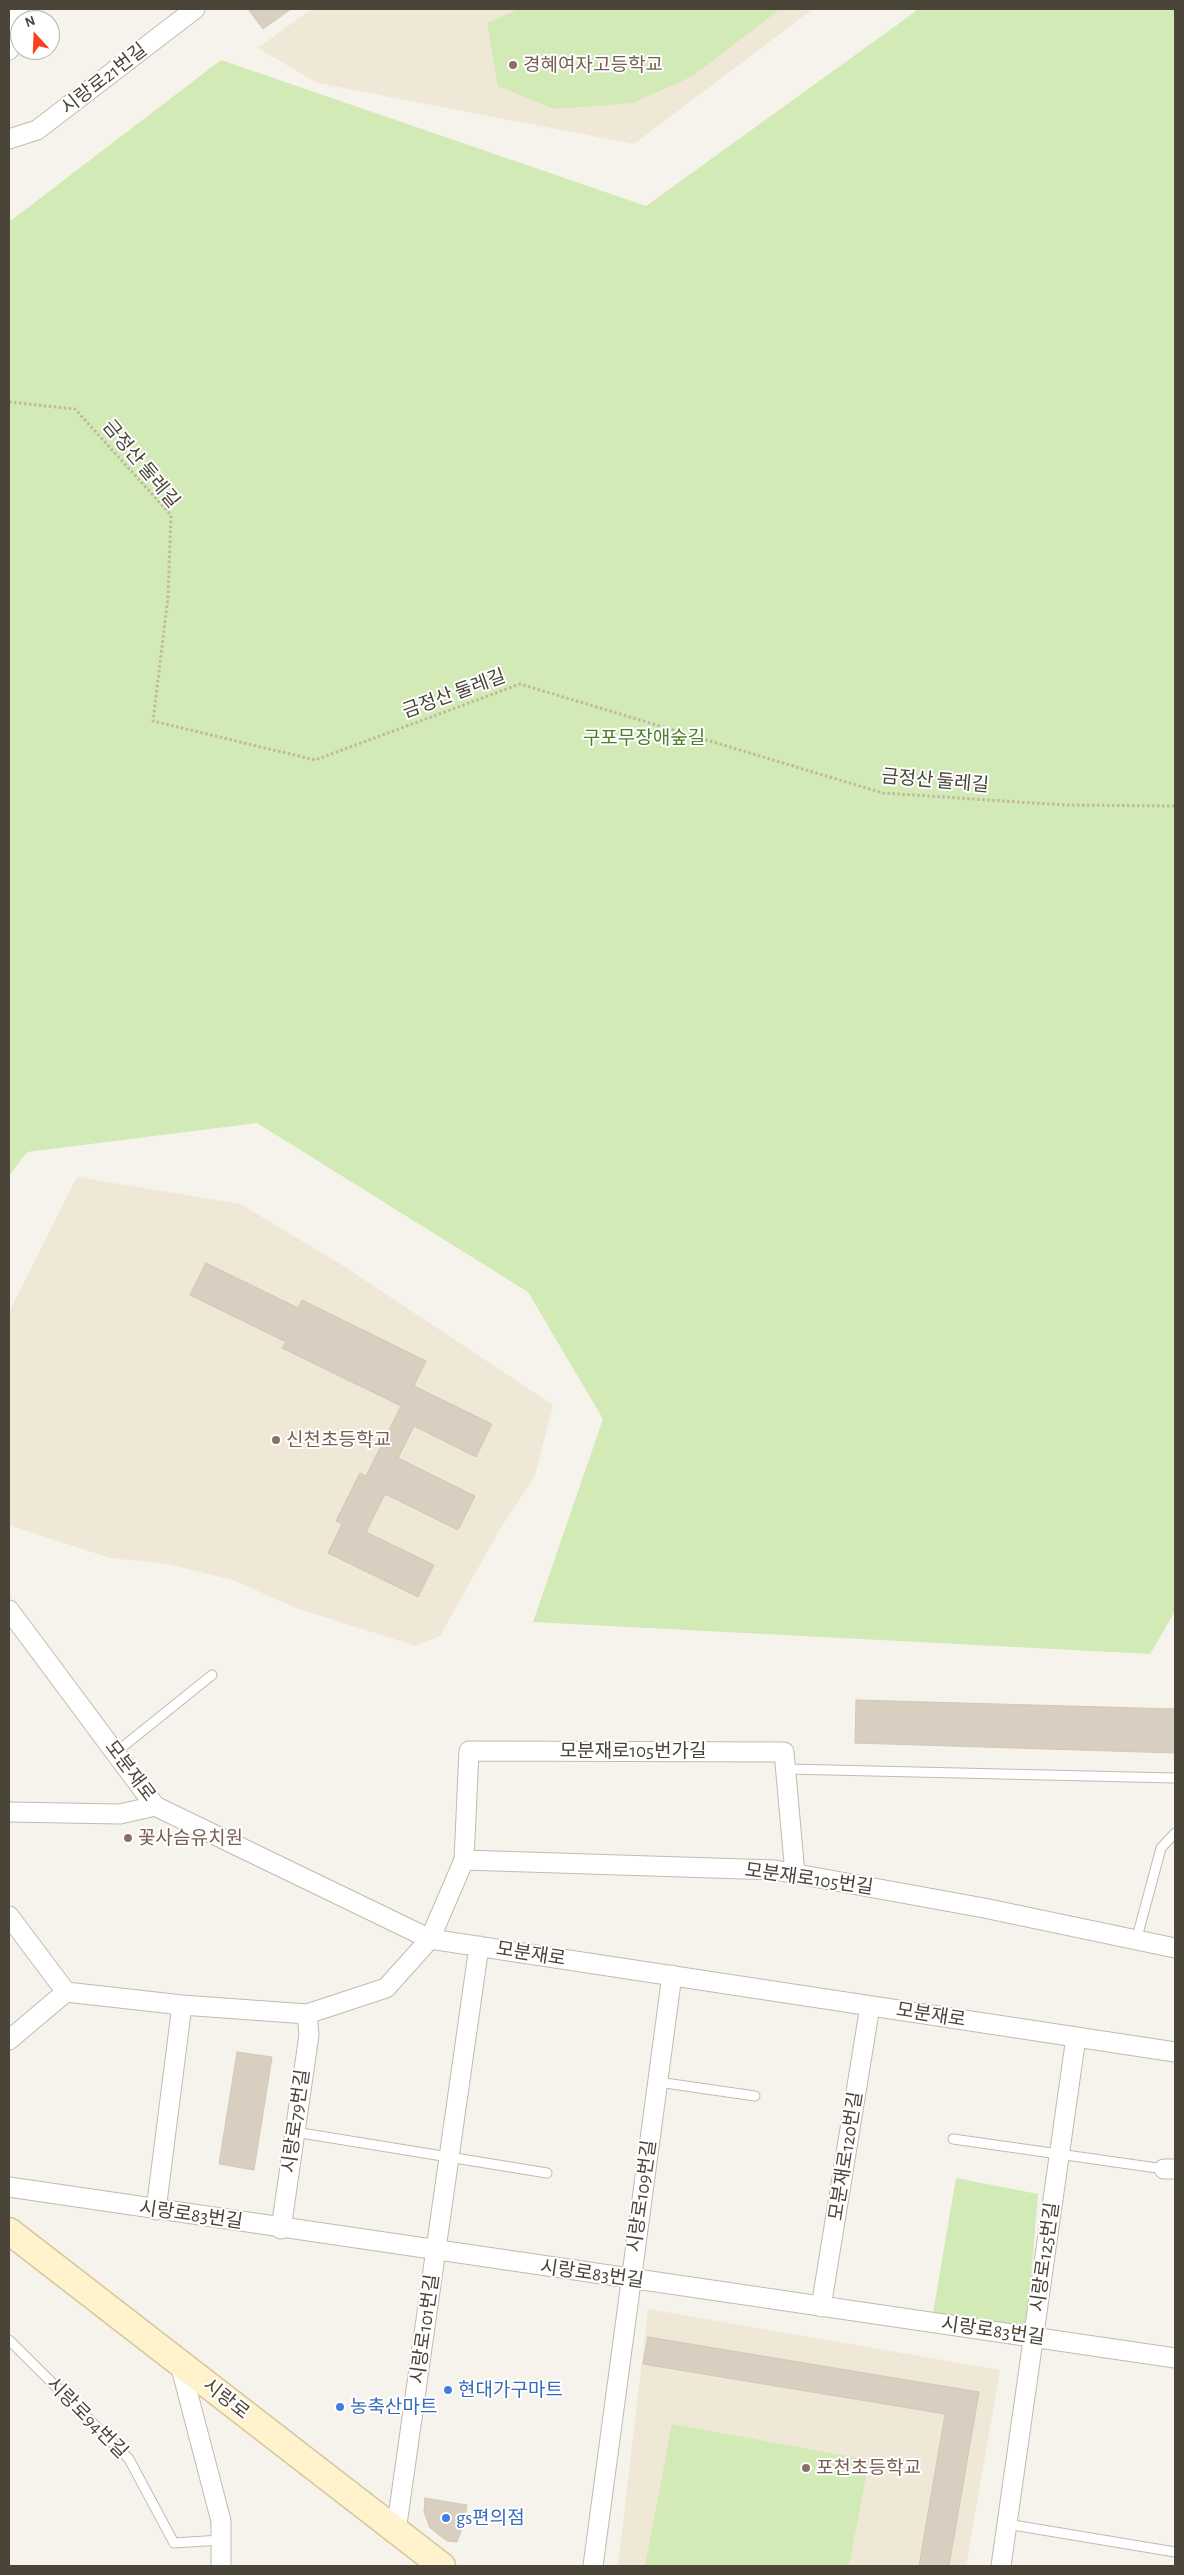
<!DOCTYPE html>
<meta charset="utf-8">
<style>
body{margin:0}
#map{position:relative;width:1184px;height:2575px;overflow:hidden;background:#f6f3ec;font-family:"Alegreya Sans",sans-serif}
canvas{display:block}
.frame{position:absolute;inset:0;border:10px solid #4b4439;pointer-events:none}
.north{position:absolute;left:10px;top:10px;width:50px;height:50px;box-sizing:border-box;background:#fff;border:1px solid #b7b4b0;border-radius:50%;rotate:340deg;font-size:14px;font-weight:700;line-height:20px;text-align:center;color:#4b4439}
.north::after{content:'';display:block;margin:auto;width:18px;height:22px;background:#fc3f1d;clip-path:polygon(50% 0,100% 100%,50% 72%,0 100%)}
</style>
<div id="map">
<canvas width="1184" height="2575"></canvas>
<div class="frame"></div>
<div class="north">N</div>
</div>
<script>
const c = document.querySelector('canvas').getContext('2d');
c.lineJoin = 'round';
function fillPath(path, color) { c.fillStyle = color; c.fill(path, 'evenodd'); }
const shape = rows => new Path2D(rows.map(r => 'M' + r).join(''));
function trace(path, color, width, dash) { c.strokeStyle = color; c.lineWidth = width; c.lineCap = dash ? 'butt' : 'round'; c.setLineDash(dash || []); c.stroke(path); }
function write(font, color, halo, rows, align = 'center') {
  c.font = font + ' "Alegreya Sans","Noto Sans KR",sans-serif'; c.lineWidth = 4; c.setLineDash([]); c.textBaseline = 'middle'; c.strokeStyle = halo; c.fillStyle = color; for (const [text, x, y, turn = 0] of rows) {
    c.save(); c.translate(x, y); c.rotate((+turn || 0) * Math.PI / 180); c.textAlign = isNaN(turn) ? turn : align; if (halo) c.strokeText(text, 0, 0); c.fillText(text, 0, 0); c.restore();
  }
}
fillPath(shape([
 [311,9,813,9,634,144,317,83,258,48],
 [77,1177,240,1204,342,1265,553,1405,535,1476,500,1529,440,1636,416,1646,296,1608,233,1580,168,1564,110,1558,9,1525,9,1312],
 [648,2309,1000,2370,966,2566,618,2566]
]), '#efe8d6');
fillPath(shape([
 [519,9,780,9,693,76,633,103,554,109,498,86,487,23],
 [919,9,1175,9,1175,1611,1150,1654,533,1622,603,1419,528,1292,257,1123,27,1152,9,1176,9,222,221,60,646,206],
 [956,2178,1038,2194,1027,2326,933,2313],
 [672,2424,869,2460,849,2566,645,2566]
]), '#d2eab5');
const building = shape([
 [248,9,291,9,263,29,248,9],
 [206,1263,298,1308,302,1300,426,1361,414,1386,492,1424,476,1457,414,1426,398,1458,475,1496,458,1530,385,1494,366,1532,434,1565,418,1597,328,1553,342,1524,336,1521,360,1473,366,1476,401,1406,282,1348,286,1342,190,1295,206,1263],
 [856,1700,1175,1709,1175,1753,855,1743,856,1700],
 [237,2052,272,2057,254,2170,219,2164,237,2052],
 [648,2337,979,2392,949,2566,919,2566,945,2414,643,2364,648,2337],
 [425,2498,467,2505,464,2524,457,2542,447,2541,430,2528,424,2512,425,2498]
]);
fillPath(building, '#d8cfc1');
trace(building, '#d3c7b4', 1);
const service = shape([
 [115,1753,212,1675],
 [786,1769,1175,1778],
 [1136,1941,1161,1848,1175,1833],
 [658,2082,755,2096],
 [295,2132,547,2173],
 [953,2139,1164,2169],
 [9,2340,129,2459,174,2543,221,2540],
 [1007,2524,1175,2552]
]);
const minor = shape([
 [9,50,18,9],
 [9,139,37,130,195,9],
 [9,1610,155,1806,430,1939,1175,2052],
 [9,1812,120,1814,155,1806],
 [464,1860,469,1751,784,1752,795,1874],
 [9,1916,66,1992],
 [9,2040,66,1992,182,2005,307,2014,386,1988,430,1939,464,1860,775,1870,984,1908,1175,1948],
 [1164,2169,1175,2169],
 [9,2187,1175,2358],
 [156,2210,182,2005],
 [281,2229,309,2035,307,2014],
 [821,2307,870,2006],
 [180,2364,221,2521,221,2566],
 [396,2531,479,1946],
 [593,2566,672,1975],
 [1001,2566,1076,2037]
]);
const secondary = shape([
 [9,2231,442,2566]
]);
trace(service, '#c2bbae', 11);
trace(minor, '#c2bbae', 21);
trace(secondary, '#d6c79b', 29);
trace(shape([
 [9,402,75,409,171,515,168,597,153,721,315,760,520,684,883,793,1064,805,1175,806]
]), '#c4b79f', 3, [2.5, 2.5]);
trace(service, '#fff', 9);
trace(minor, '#fff', 19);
trace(secondary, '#fff3cd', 26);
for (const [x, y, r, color] of [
 [513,65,5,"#8d6e63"],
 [276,1440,5,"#8d6e63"],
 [128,1838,5,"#8d6e63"],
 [448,2390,5,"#3f7fe0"],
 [340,2407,5,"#3f7fe0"],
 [806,2468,5,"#8d6e63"],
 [446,2518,5,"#3f7fe0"]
]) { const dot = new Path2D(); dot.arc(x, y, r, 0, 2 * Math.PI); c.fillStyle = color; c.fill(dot); trace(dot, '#fff', 2); }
write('19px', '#785e54', '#fff', [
 ["경혜여자고등학교",523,65],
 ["신천초등학교",286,1440],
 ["꽃사슴유치원",138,1838],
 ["포천초등학교",816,2468]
], 'left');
write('19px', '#4b4439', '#fff', [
 ["시랑로21번길",104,79,-38],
 ["금정산 둘레길",141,464,50],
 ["금정산 둘레길",454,694,-20],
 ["금정산 둘레길",935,781,5],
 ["모분재로105번가길",633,1751],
 ["모분재로",130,1771,53],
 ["모분재로105번길",809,1879,8],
 ["모분재로",531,1954,9],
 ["모분재로",931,2015,9],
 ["시랑로79번길",296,2121,-82],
 ["모분재로120번길",846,2156,-81],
 ["시랑로109번길",642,2196,-82],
 ["시랑로83번길",191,2215,8],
 ["시랑로125번길",1045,2257,-82],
 ["시랑로83번길",592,2274,8],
 ["시랑로101번길",425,2329,-82],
 ["시랑로83번길",993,2331,8],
 ["시랑로",226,2399,38],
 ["시랑로94번길",87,2418,45]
]);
write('19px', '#4a7f2a', '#fff', [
 ["구포무장애숲길",644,738]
]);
write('19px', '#366cbe', '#fff', [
 ["현대가구마트",458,2390],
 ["농축산마트",350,2407],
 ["gs편의점",456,2518]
], 'left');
</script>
